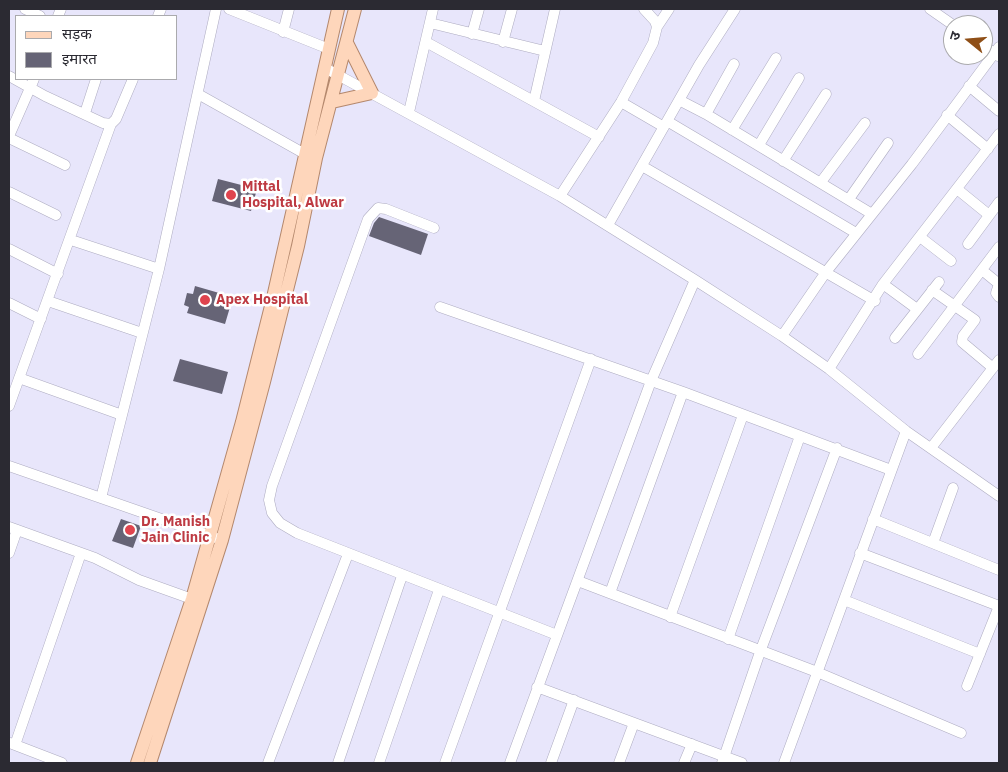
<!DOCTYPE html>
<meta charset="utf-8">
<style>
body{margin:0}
#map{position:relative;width:1008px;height:772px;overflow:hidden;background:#e8e6fb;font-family:"IBM Plex Sans","Noto Sans Devanagari",sans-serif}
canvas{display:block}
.frame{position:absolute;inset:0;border:10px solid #2b2a32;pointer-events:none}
.legend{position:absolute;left:15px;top:15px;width:162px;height:65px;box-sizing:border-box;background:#fff;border:1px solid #aaaaad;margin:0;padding:6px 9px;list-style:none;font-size:15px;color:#2b2a32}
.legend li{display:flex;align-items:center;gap:10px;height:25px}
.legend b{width:25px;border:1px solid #aaaaad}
.north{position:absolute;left:943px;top:15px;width:50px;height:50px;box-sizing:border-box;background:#fff;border:1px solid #aaaaad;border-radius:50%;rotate:287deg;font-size:14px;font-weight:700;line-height:20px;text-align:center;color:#2b2a32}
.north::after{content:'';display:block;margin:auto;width:18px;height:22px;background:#8f4f17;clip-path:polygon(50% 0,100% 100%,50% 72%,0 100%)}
</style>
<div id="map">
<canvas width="1008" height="772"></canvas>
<div class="frame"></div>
<ul class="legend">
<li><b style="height:6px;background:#fed6bb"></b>सड़क</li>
<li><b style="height:14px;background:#666476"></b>इमारत</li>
</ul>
<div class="north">उ</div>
</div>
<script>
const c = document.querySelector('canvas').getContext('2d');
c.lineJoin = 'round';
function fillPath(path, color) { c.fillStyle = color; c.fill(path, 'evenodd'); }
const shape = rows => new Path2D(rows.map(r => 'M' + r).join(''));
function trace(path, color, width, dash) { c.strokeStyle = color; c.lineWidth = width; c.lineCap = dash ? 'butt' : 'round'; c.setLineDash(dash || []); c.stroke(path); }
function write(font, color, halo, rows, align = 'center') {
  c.font = font + ' "IBM Plex Sans",sans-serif'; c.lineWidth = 5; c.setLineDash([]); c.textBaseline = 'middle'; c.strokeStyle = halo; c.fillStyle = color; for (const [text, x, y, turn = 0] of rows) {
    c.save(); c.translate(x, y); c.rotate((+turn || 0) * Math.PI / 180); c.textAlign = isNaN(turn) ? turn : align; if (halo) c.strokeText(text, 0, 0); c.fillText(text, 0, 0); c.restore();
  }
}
fillPath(shape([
 [218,179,257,189,251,211,212,201],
 [379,217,428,234,421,255,369,236,374,223],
 [195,286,233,297,225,324,187,313,189,307,184,305,187,293,193,294],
 [180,359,228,372,222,394,173,381],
 [121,519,141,526,133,548,112,541]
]), '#666476');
const minor = shape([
 [25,9,40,16],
 [229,9,329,49],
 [930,9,953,25],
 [58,16,61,9],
 [158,16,161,9],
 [430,23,545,51],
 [657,27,669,9],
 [283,32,289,9],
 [472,34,479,9],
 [426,42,599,137],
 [503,42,512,9],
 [983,45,998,56],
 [325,68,560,196,695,280,782,336,829,369,906,431,999,496],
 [9,76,45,96,103,123,111,124,116,119,133,79],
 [969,86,999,111],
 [198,94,305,154],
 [679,100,706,114,872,214],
 [534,101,555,9],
 [621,102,664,127],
 [409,112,433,9],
 [85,113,96,79],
 [706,114,734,64],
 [947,115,988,149],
 [667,121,856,233],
 [732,130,776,58],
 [9,136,34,79],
 [9,138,65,165],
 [759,145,799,78],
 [783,161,826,94],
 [642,166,875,301],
 [821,182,865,123],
 [957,189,989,215],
 [9,192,56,215],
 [560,196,621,102,653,43,657,27,655,21,644,9],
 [849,199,888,143],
 [608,225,699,65,735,9],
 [434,228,386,209,378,208,368,219,272,486,269,500,272,513,280,523,297,533,557,635],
 [920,237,951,261],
 [71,240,159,269],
 [968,244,999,202],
 [9,249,58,274],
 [982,270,999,284,996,293,999,297],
 [883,284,917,309],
 [932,290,975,320,963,336,962,342,993,368],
 [48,301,142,333],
 [9,303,41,319],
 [440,307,683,392,891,470],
 [782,336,826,272,912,164,999,47],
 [895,338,939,282],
 [918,354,999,247],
 [829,369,883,284,999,134],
 [19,378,122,415],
 [9,406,111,124],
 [931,448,999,360],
 [9,466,216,538],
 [101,498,159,269,216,9],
 [873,519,999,570],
 [9,527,95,558,139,580,192,599],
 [933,543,953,488],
 [9,553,17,530],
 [860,553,999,606],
 [578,581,817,672,961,733],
 [610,593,683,392],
 [844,600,980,654],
 [670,617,743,415],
 [728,639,800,436],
 [967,686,999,606],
 [537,687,742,763],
 [10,743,62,763],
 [15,745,81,553],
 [268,763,348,554],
 [338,763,402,576],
 [379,763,439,590],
 [445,763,591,359],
 [510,763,651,381,695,280],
 [551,763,574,700],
 [619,763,634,723],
 [684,763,692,744],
 [722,763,760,652,837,448],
 [784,763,906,431]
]);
const major = shape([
 [332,102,372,93,347,43],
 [137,763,192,599,242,422,272,302,338,9],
 [150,763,222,540,264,382,298,246,316,158,355,9]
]);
trace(minor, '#aeacc1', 11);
trace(major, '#b4886d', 14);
trace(minor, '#fff', 10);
trace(major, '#fed6bb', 12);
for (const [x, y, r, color] of [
 [231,195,6,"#e0444e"],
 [205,300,6,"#e0444e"],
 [130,530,6,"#e0444e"]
]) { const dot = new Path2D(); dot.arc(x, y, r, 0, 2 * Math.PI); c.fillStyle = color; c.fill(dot); trace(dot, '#fff', 2); }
write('bold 14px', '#be3a42', '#fff', [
 ["Mittal",242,187],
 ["Hospital, Alwar",242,203],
 ["Apex Hospital",216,300],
 ["Dr. Manish",141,522],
 ["Jain Clinic",141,538]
], 'left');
</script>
